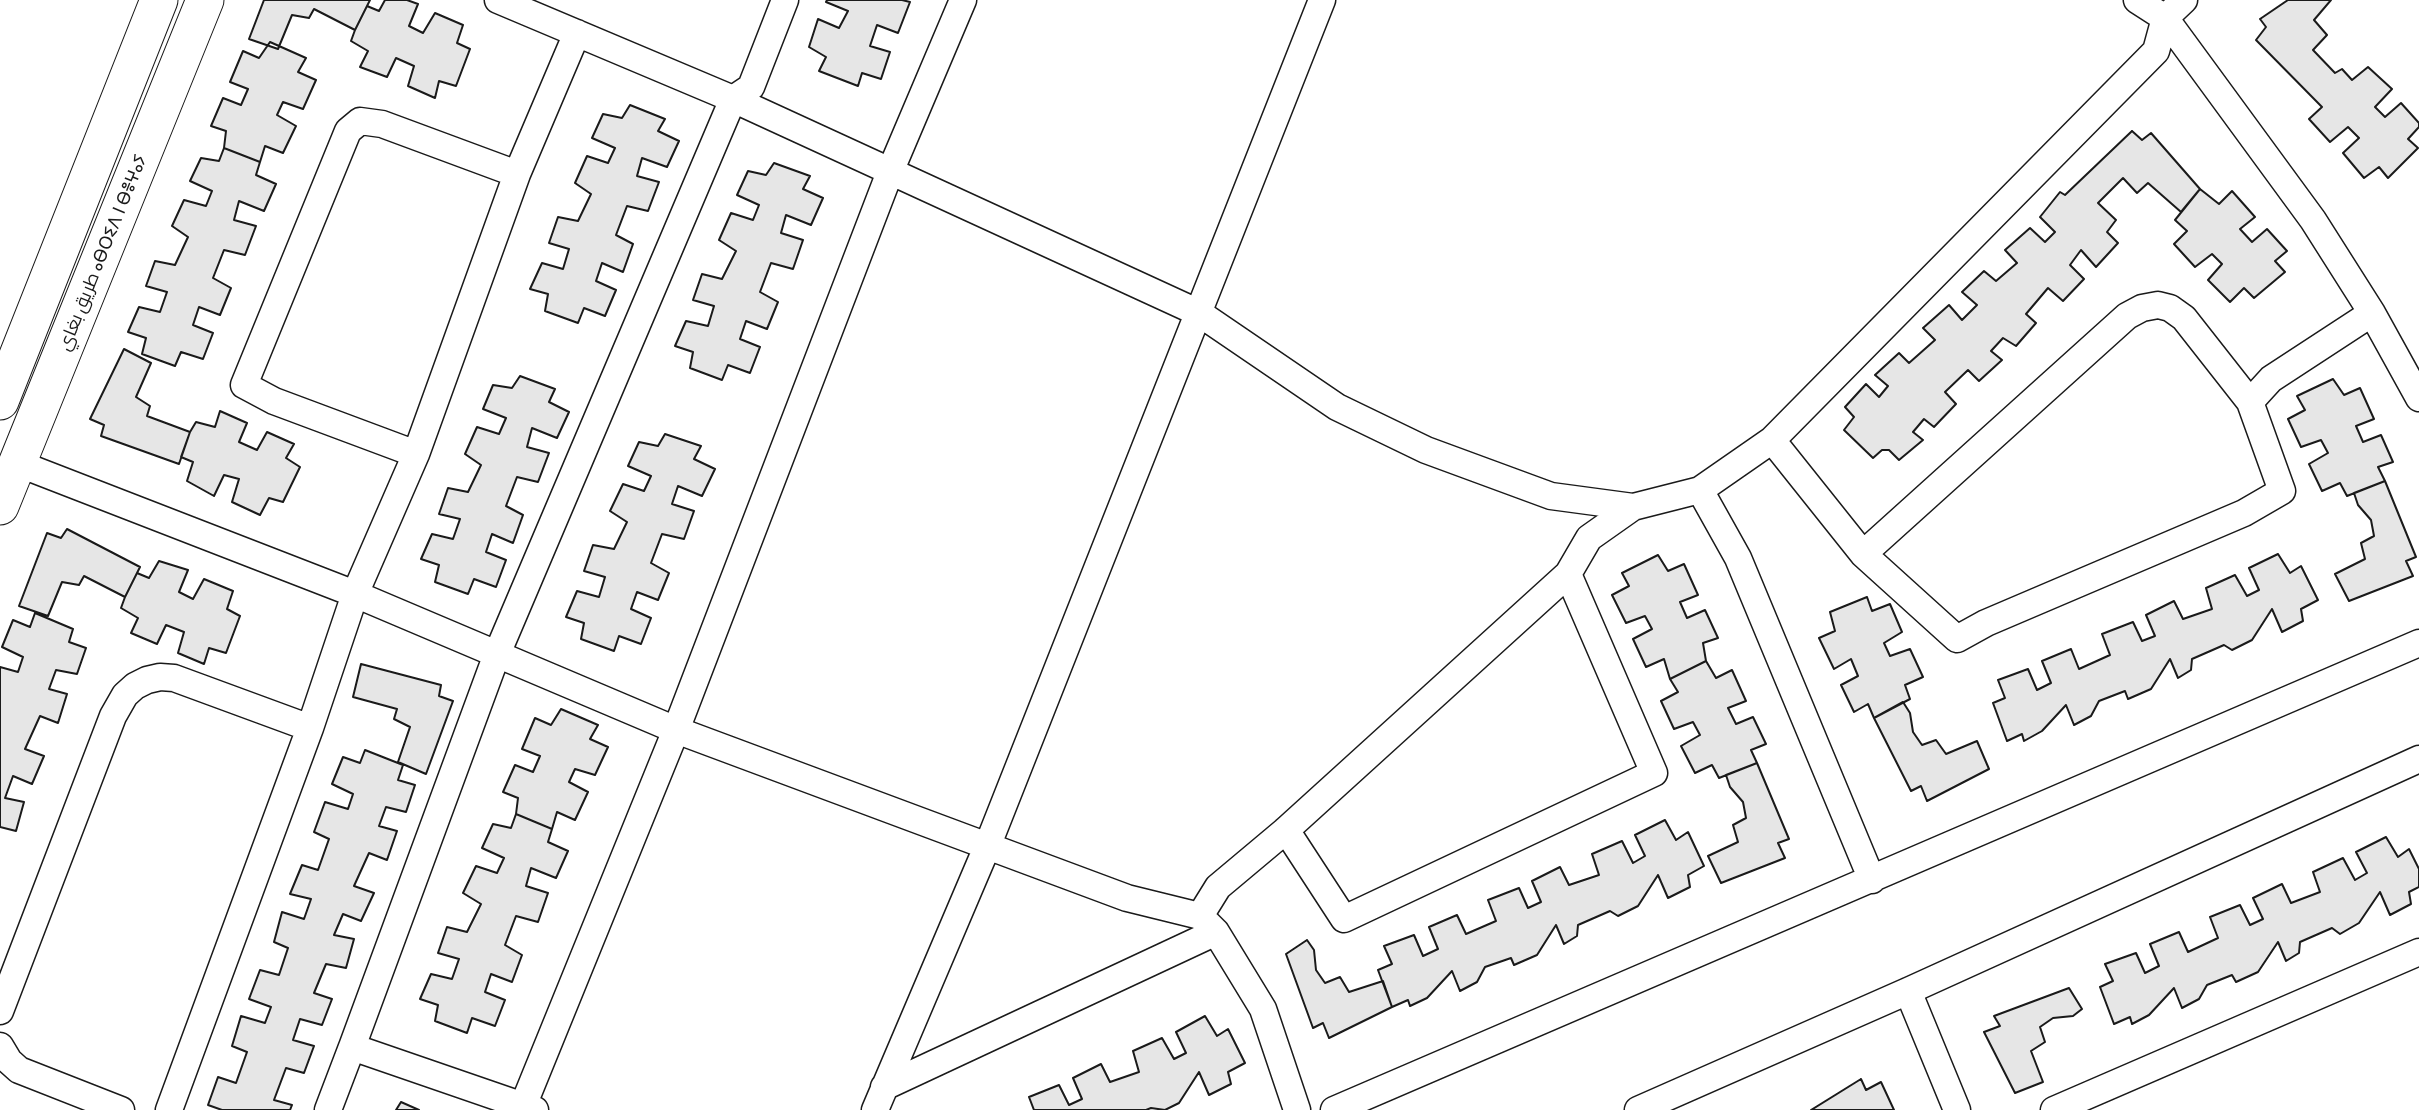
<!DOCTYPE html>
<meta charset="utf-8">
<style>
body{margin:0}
canvas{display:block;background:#fff}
</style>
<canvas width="2419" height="1110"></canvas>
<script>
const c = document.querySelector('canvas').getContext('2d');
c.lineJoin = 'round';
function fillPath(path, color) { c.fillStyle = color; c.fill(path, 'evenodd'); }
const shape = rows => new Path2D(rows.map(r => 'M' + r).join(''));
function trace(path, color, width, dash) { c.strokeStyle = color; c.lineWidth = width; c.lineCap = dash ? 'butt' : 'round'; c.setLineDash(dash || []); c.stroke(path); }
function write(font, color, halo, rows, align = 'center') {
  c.font = font + ' Bitter,Cairo,"Noto Sans Tifinagh",serif'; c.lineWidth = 5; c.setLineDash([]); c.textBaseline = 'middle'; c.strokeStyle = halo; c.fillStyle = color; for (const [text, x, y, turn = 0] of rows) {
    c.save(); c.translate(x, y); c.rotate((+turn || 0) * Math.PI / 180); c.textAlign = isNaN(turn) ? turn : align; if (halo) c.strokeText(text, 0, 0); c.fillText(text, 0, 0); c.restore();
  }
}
const building = shape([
 [264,0,370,0,355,30,314,9,309,18,292,15,278,49,249,39,264,0],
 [385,0,407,0,418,4,409,26,423,33,435,13,463,25,457,43,470,49,456,86,439,81,435,98,408,86,414,66,396,58,387,77,360,67,368,51,351,41,355,30,367,6,379,11,385,0],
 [827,0,902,0,910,2,898,33,877,25,870,46,890,52,881,79,862,73,858,86,819,71,826,57,809,47,818,19,839,28,848,11,826,2,827,0],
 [2288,0,2331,0,2314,20,2327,35,2313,50,2335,73,2342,69,2352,80,2368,67,2392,89,2375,107,2385,117,2401,103,2419,123,2419,127,2408,139,2418,148,2388,178,2379,167,2364,178,2343,153,2359,138,2348,127,2330,142,2309,119,2322,107,2256,40,2266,27,2260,19,2288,0],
 [270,42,306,58,298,72,316,80,303,109,283,102,277,115,296,126,283,153,265,146,260,162,224,148,226,131,211,126,223,98,241,105,248,89,230,82,243,51,259,58,270,42],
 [630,105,665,119,658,131,679,141,667,167,642,158,637,176,659,182,648,211,627,206,616,235,633,244,623,272,602,263,596,281,616,290,605,316,584,308,578,323,545,311,548,294,530,289,542,263,563,269,569,249,549,243,558,217,578,221,591,194,575,183,587,156,608,163,615,148,592,138,603,114,622,118,630,105],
 [2132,131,2142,140,2151,133,2200,189,2181,212,2148,183,2137,193,2123,178,2098,203,2116,220,2107,232,2118,243,2096,267,2081,250,2070,265,2084,279,2063,301,2048,288,2026,314,2036,323,2016,346,2003,338,1991,351,2002,360,1979,381,1968,370,1945,392,1956,404,1934,427,1924,419,1913,432,1923,440,1899,460,1889,450,1882,450,1873,458,1844,430,1854,417,1845,407,1866,384,1879,397,1888,386,1875,375,1899,353,1909,363,1935,340,1923,328,1949,305,1962,320,1977,305,1962,292,1984,271,1996,281,2017,263,2005,250,2030,228,2045,242,2055,232,2040,217,2060,192,2065,195,2132,131],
 [224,148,260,162,256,175,276,184,264,211,239,201,234,220,256,226,245,255,224,250,213,278,231,288,220,315,199,307,193,325,213,333,203,359,181,352,175,366,142,354,146,338,128,332,139,307,160,312,167,292,146,286,155,261,175,265,188,237,172,226,184,200,206,206,212,191,190,181,201,158,219,161,224,148],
 [774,163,810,176,803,189,823,198,811,225,786,215,781,233,803,240,793,269,771,263,760,292,778,302,767,329,746,321,740,339,760,347,750,373,728,365,722,380,690,368,693,352,675,346,686,321,708,326,714,306,693,300,702,274,722,279,736,251,719,240,731,213,753,220,759,205,737,195,748,171,766,175,774,163],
 [2200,189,2219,204,2232,191,2255,217,2240,229,2252,242,2267,229,2287,251,2275,261,2285,272,2254,298,2244,288,2230,302,2208,280,2222,264,2212,254,2195,267,2174,244,2187,231,2175,220,2200,189],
 [124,349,151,363,136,397,150,406,147,416,190,432,179,464,101,436,104,425,90,419,124,349],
 [520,376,555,389,549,402,569,412,557,438,532,428,527,447,549,453,538,482,517,477,506,506,523,515,513,543,492,534,486,552,506,560,496,587,474,579,468,594,435,582,439,565,421,559,432,534,453,539,460,519,439,514,448,488,468,492,481,465,465,454,477,427,499,434,506,418,483,409,493,385,512,388,520,376],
 [2333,379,2344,395,2360,388,2374,419,2356,426,2363,442,2381,435,2393,462,2378,467,2385,481,2347,496,2340,483,2322,491,2309,464,2328,453,2321,440,2301,447,2288,419,2305,410,2297,396,2333,379],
 [220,411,247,423,239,442,257,450,267,432,294,444,286,458,300,467,283,502,269,498,260,515,232,502,239,479,224,475,214,496,187,481,193,462,181,457,190,432,196,422,215,427,220,411],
 [665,434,701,446,694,459,715,469,702,496,678,486,672,504,694,511,684,539,662,534,651,563,669,573,658,600,637,592,631,609,651,618,641,644,619,636,614,651,581,639,584,623,566,617,577,591,599,597,605,577,584,571,593,545,614,549,627,522,610,511,623,484,644,491,651,476,628,466,639,442,658,446,665,434],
 [2385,481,2416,557,2406,561,2413,576,2349,601,2335,574,2365,559,2361,543,2374,536,2371,520,2358,505,2354,493,2385,481],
 [67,529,140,567,125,597,84,576,79,585,62,582,48,616,19,606,47,533,61,538,67,529],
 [2278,554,2290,573,2301,566,2318,600,2301,609,2303,621,2282,632,2272,609,2252,640,2232,650,2224,645,2192,659,2191,670,2178,678,2170,659,2151,689,2128,699,2125,691,2099,701,2091,716,2074,725,2066,705,2042,731,2024,741,2022,734,2007,741,1993,703,2005,698,1998,680,2028,669,2037,690,2051,683,2042,661,2071,649,2079,669,2110,655,2102,634,2133,622,2142,641,2155,636,2146,615,2174,601,2183,619,2212,609,2206,588,2235,575,2247,596,2259,590,2249,568,2278,554],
 [1658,555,1668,571,1684,564,1698,595,1680,602,1687,618,1705,610,1718,638,1703,643,1706,661,1670,679,1664,659,1646,667,1633,639,1652,629,1645,616,1626,623,1612,595,1629,586,1622,573,1658,555],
 [159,561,188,570,179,592,193,599,204,579,233,591,227,609,240,616,226,653,209,648,204,664,178,653,184,632,166,625,157,644,131,633,138,618,121,608,125,597,137,573,149,578,159,561],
 [1867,597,1872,611,1890,604,1902,632,1884,643,1890,656,1910,649,1923,677,1905,685,1910,699,1874,718,1868,704,1854,712,1841,685,1858,676,1851,659,1834,669,1819,638,1835,631,1830,612,1867,597],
 [35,613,73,629,69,642,86,648,77,674,56,670,49,689,67,694,58,723,40,716,25,749,44,756,32,784,13,776,5,798,24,802,16,831,0,827,0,667,18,672,23,657,2,647,13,620,30,627,35,613],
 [1706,661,1716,678,1732,670,1746,701,1728,708,1736,724,1753,717,1766,744,1751,750,1757,763,1719,778,1712,765,1695,773,1681,746,1700,735,1693,722,1674,729,1661,701,1678,692,1670,679,1706,661],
 [361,664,441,685,439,696,453,701,426,774,398,762,410,727,394,719,397,709,353,697,361,664],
 [1903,702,1910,713,1913,732,1922,745,1936,740,1946,754,1977,741,1989,769,1927,801,1921,786,1911,791,1874,718,1903,702],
 [561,709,598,725,590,739,608,747,595,775,575,769,569,782,588,792,575,820,557,812,552,829,516,814,518,798,503,792,515,765,533,772,540,756,522,749,535,718,551,725,561,709],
 [365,750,403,765,398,780,415,785,406,812,386,807,379,826,397,831,387,860,369,853,354,886,374,893,361,921,343,914,334,935,354,939,346,968,326,964,314,993,332,999,322,1025,300,1019,293,1040,314,1046,304,1073,286,1068,274,1100,292,1105,290,1110,222,1110,208,1105,218,1077,236,1083,247,1052,232,1046,241,1016,265,1023,271,1007,249,999,260,970,279,975,288,948,274,942,282,912,304,919,311,899,290,894,302,865,318,870,329,839,314,832,325,802,348,809,353,794,332,784,343,757,360,763,365,750],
 [1757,763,1789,839,1778,843,1785,858,1721,883,1708,856,1738,842,1733,825,1746,818,1743,802,1730,787,1726,775,1757,763],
 [516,814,552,829,548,842,568,851,556,878,531,868,526,886,548,893,538,922,516,916,505,945,522,955,512,982,491,974,485,992,505,1000,495,1026,472,1018,467,1033,435,1021,438,1005,420,999,431,974,452,979,459,959,438,953,447,927,467,932,481,904,463,893,476,866,497,873,504,858,482,848,493,824,511,828,516,814],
 [1665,820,1676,840,1688,832,1704,866,1688,875,1690,887,1668,898,1658,875,1638,906,1618,916,1610,911,1578,925,1577,936,1564,944,1556,925,1537,955,1514,965,1511,958,1485,967,1477,982,1460,991,1452,971,1427,998,1410,1006,1408,1000,1392,1007,1378,970,1392,964,1384,946,1414,935,1423,956,1438,949,1429,927,1457,915,1466,934,1496,921,1488,900,1519,888,1528,908,1541,902,1532,881,1560,867,1569,885,1599,875,1592,854,1622,841,1633,863,1645,856,1635,835,1665,820],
 [2386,837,2398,857,2409,849,2419,869,2419,887,2409,892,2411,904,2390,915,2380,892,2359,923,2340,934,2332,928,2300,942,2299,953,2286,961,2278,942,2258,972,2236,982,2232,975,2207,985,2199,999,2182,1008,2174,988,2149,1015,2132,1024,2130,1017,2114,1024,2100,987,2113,981,2105,964,2136,953,2145,973,2159,966,2150,944,2179,932,2188,952,2218,938,2210,917,2240,905,2250,925,2263,919,2253,898,2282,884,2291,903,2320,892,2313,872,2343,858,2355,880,2367,873,2356,852,2386,837],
 [1307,940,1314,950,1316,970,1325,983,1340,977,1349,992,1383,981,1392,1007,1329,1038,1323,1023,1313,1028,1286,954,1307,940],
 [2069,988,2082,1009,2073,1016,2053,1018,2040,1027,2045,1042,2031,1051,2043,1082,2015,1093,1984,1032,2000,1026,1994,1016,2069,988],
 [1205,1016,1217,1036,1228,1029,1245,1063,1228,1072,1231,1084,1209,1095,1199,1072,1179,1103,1165,1110,1151,1108,1146,1110,1034,1110,1029,1097,1059,1085,1069,1105,1082,1099,1073,1078,1101,1064,1110,1082,1139,1072,1133,1051,1162,1038,1174,1059,1186,1053,1176,1032,1205,1016],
 [1861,1079,1866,1090,1881,1082,1894,1110,1811,1110,1861,1079],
 [401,1102,419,1110,396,1110,401,1102]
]);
fillPath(building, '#e6e6e6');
trace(building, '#1a1a1a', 2);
const minor = shape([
 [498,0,733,99,1199,313,1337,407,1426,450,1551,496,1633,507],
 [2137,0,2165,18,2313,220,2372,313,2419,398],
 [1772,440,1863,554,1957,639,1986,623,2244,513,2282,491,2250,402,2271,379,2372,313],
 [416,454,274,401,244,385,348,131,360,121,382,124,517,174],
 [17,463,355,594,676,730,1127,898,1200,916,1216,932,1263,1009,1297,1110],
 [1700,490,1738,558,1872,880],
 [1863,554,2127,316,2142,308,2158,305,2170,308,2184,318,2250,402],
 [1286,830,1344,919,1654,773,1568,574],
 [1200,916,1218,887,1286,830,1568,574,1589,538,1633,507,1700,490,1772,440,2156,51,2165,18,2184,0],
 [1908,991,1957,1110],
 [0,1011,113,716,125,695,135,686,147,680,160,677,174,678,310,728],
 [0,1046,9,1061,19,1070,121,1110],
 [352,1047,497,654,733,99,751,87,785,0],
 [884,1087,1216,932],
 [523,1106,676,730,890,172,963,0],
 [169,1110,310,728,355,594,416,454,517,174,577,33],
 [328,1110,352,1047,535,1110],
 [875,1110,987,847,1322,0],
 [1334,1110,2419,643],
 [1638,1110,1908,991,2419,759],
 [2054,1110,2419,952]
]);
const secondary = shape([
 [0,401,159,0],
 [0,506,205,0]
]);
trace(minor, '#1a1a1a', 29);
trace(secondary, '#1a1a1a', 39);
trace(minor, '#fff', 26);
trace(secondary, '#fff', 37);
write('18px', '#1a1a1a', '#fff', [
 ["طريق بغاي ⴰⴱⵔⵉⴷ ⵏ ⴱⴻⵖⴰⵢ",103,253,-68]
]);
</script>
